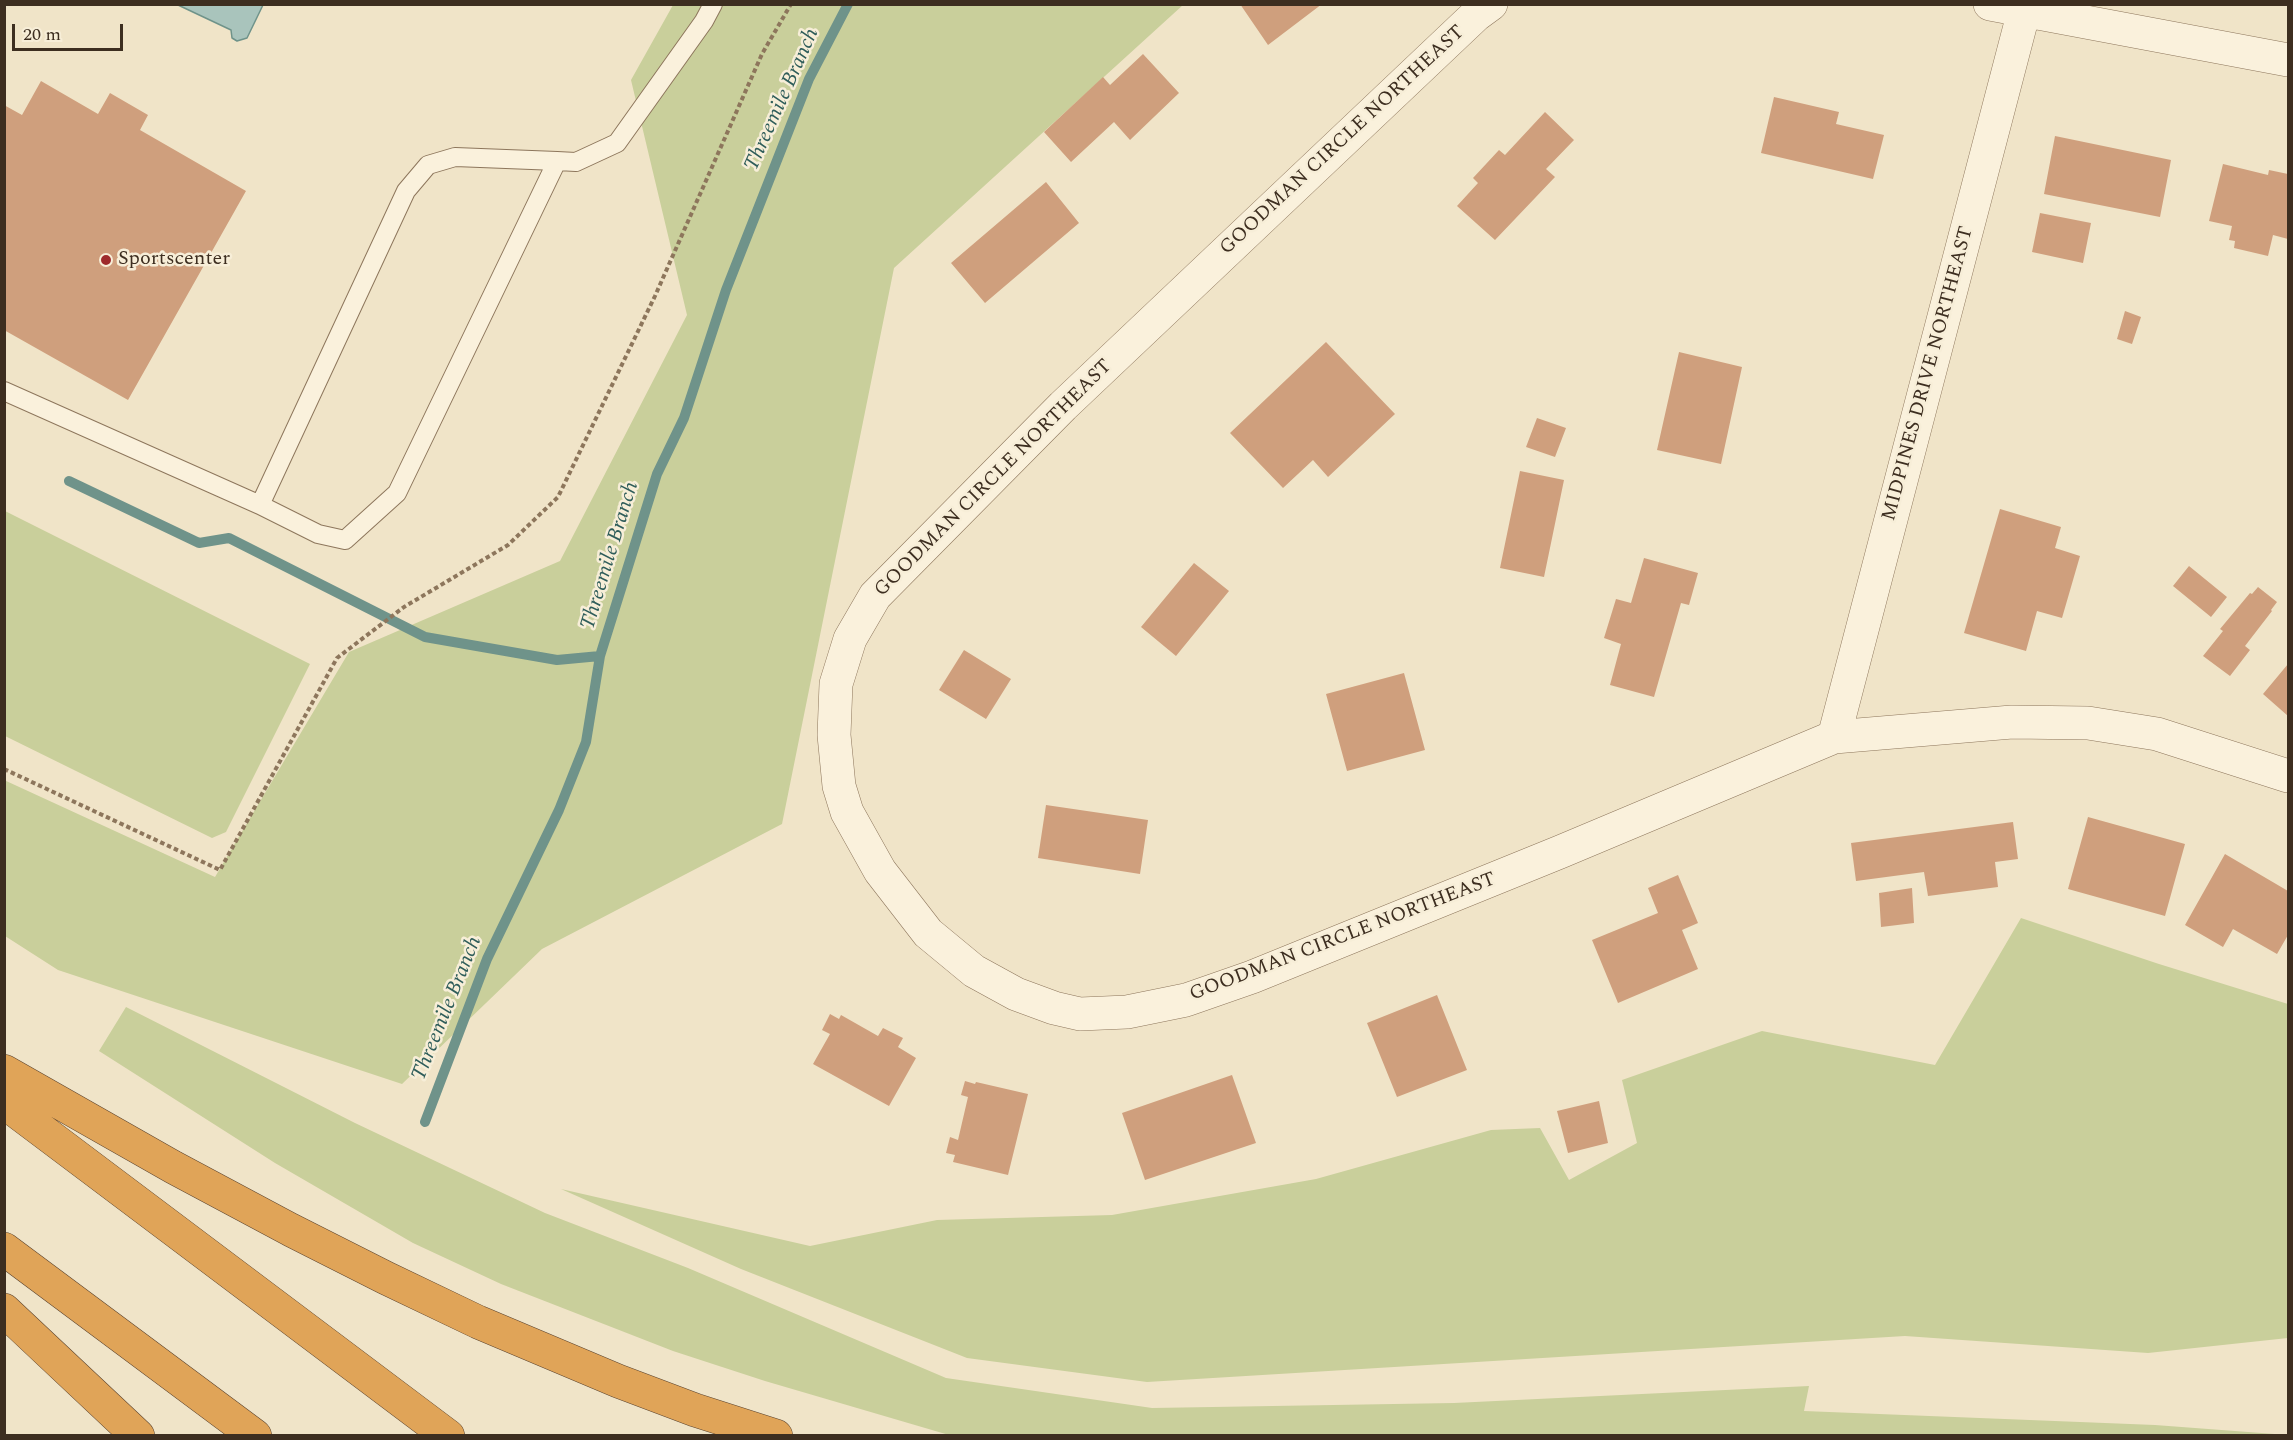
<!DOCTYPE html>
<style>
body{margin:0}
#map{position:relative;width:2293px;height:1440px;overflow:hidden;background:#f0e4c8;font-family:Spectral,serif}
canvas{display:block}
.frame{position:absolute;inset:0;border:6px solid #3d2e20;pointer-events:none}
.scale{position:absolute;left:12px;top:24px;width:111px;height:27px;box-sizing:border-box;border:3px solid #3d2e20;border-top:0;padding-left:8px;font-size:18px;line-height:21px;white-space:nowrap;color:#3d2e20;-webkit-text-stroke:4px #f7eed8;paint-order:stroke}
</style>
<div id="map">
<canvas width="2293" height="1440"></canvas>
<div class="frame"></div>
<div class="scale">20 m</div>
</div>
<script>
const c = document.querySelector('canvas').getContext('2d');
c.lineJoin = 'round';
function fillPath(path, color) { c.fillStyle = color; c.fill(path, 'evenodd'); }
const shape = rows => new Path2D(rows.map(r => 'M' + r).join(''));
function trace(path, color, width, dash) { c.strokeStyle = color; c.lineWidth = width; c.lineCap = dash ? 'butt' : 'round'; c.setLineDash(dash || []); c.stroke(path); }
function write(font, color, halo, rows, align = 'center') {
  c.font = font + ' Spectral,serif'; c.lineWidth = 5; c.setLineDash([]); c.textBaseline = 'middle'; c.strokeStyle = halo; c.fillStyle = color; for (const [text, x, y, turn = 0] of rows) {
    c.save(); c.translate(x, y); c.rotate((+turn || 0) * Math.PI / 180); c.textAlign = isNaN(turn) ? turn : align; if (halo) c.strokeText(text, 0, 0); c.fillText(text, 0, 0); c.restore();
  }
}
fillPath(shape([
 [673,5,1183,5,894,268,782,824,542,949,402,1084,58,970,5,936,4,780,215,877,349,652,560,561,687,315,631,80],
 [5,511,310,664,226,832,212,838,5,736],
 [2021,918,2159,964,2288,1004,2288,1338,2148,1353,1905,1336,1147,1382,967,1358,741,1269,561,1189,810,1246,937,1220,1112,1215,1316,1179,1491,1130,1540,1128,1569,1180,1637,1143,1622,1080,1762,1031,1935,1065],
 [126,1007,355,1123,545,1213,688,1268,946,1378,1152,1408,1454,1403,1809,1386,1804,1411,2155,1425,2288,1435,949,1435,765,1381,673,1351,501,1284,413,1243,275,1163,99,1051]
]), '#c9cf9b');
const water = shape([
 [178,5,263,5,247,38,237,41,232,38,231,30,178,5]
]);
fillPath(water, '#a9c4bc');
trace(water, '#6f938a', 1.5);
trace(shape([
 [69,481,199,543,229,538,425,637,557,660,600,656],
 [425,1122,487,959,559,810,586,742,600,656,657,474,684,418,726,290,809,79,848,4]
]), '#6f938a', 10);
fillPath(shape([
 [1240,4,1322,4,1268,45],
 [1143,54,1179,93,1130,140,1114,122,1071,162,1044,132,1103,77,1110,85],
 [41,81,98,114,110,93,148,115,140,130,246,191,128,400,4,330,4,105,22,115],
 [1774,97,1839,112,1836,124,1884,135,1873,179,1761,153],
 [1545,112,1574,140,1546,169,1555,177,1495,240,1457,206,1478,183,1473,178,1499,150,1505,155],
 [2055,136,2171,160,2160,217,2044,194],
 [2223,164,2268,175,2269,170,2288,174,2288,239,2273,235,2268,256,2234,248,2235,241,2229,240,2232,226,2209,221],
 [1046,182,1079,223,985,303,951,263],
 [2040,213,2091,223,2083,263,2032,252],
 [2125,311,2141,317,2132,344,2117,339],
 [1326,342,1395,414,1328,477,1313,460,1283,488,1230,433],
 [1679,352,1742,367,1721,464,1657,450],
 [1537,418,1566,428,1555,457,1526,447],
 [1520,471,1564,480,1544,577,1500,568],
 [2000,509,2061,527,2055,548,2080,556,2062,618,2037,611,2026,651,1964,633],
 [1644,558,1698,573,1689,605,1681,603,1654,697,1610,685,1621,644,1604,638,1616,599,1631,603],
 [1194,563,1229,591,1176,656,1141,627],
 [2189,566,2227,597,2211,617,2173,586],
 [2258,587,2277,602,2271,610,2272,611,2245,646,2250,650,2230,676,2203,656,2223,631,2220,629,2250,593,2252,594],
 [964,650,1011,679,986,719,939,690],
 [2288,664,2288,716,2263,694],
 [1404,673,1425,750,1347,771,1326,694],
 [1046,805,1148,820,1140,874,1038,858],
 [2088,817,2185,844,2165,916,2068,889],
 [2013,822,2018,859,1995,862,1998,887,1928,896,1924,872,1856,881,1851,843],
 [2225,854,2288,891,2288,935,2277,954,2233,929,2223,947,2185,925],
 [1678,875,1698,923,1682,930,1698,969,1618,1003,1592,940,1658,913,1648,888],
 [1912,888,1914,923,1881,927,1879,893],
 [1437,995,1467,1070,1397,1097,1367,1023],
 [830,1014,839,1019,841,1015,878,1036,883,1028,903,1038,898,1047,916,1058,889,1106,813,1064,830,1034,822,1030],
 [1232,1075,1256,1143,1145,1180,1122,1113],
 [965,1081,975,1084,976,1082,1028,1094,1008,1175,953,1162,955,1155,946,1153,950,1137,958,1140,968,1097,961,1095],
 [1599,1101,1608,1143,1568,1153,1557,1111]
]), '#cf9f7d');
const lane = shape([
 [557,161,397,493,345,540,318,534,260,505,406,191,428,165,455,157,557,161,576,162,617,143,704,21,713,4],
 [4,391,260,505]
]);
const street = shape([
 [1491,4,1476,15,1063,406,875,596,850,639,836,684,834,735,839,786,847,812,880,871,928,933,974,971,1016,994,1054,1008,1080,1014,1127,1012,1186,1000,1252,977,1560,852,1834,737,2012,722,2088,723,2157,734,2288,776],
 [1990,4,2288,60],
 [1834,737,2024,11]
]);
const highway = shape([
 [4,1071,173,1167,291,1230,386,1278,478,1322,618,1381,695,1410,776,1436],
 [4,1102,448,1436],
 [4,1249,255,1436],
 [4,1310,138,1436]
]);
trace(lane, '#8d765c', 20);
trace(street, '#8d765c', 34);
trace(highway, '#5b4430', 34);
trace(shape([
 [4,769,220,870,337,658,404,607,508,545,558,497,655,296,762,54,791,4]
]), '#8d765c', 4, [4.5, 3]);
trace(lane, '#faf1dc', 18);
trace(street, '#faf1dc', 33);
trace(highway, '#e0a458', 33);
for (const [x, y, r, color] of [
 [106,260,6,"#9e2a2b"]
]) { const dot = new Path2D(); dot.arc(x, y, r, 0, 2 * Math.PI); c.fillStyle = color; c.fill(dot); trace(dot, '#f7eed8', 2); }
write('20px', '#3d2e20', '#f7eed8', [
 ["GOODMAN CIRCLE NORTHEAST",1343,141,-43],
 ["MIDPINES DRIVE NORTHEAST",1929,374,-75],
 ["GOODMAN CIRCLE NORTHEAST",994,479,-45],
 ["GOODMAN CIRCLE NORTHEAST",1343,938,-21]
]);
write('20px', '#3d2e20', '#f7eed8', [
 ["Sportscenter",118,260]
], 'left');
write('italic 21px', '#2f5d5a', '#f7eed8', [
 ["Threemile Branch",783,100,-66],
 ["Threemile Branch",611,556,-73],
 ["Threemile Branch",448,1009,-68]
]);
</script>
